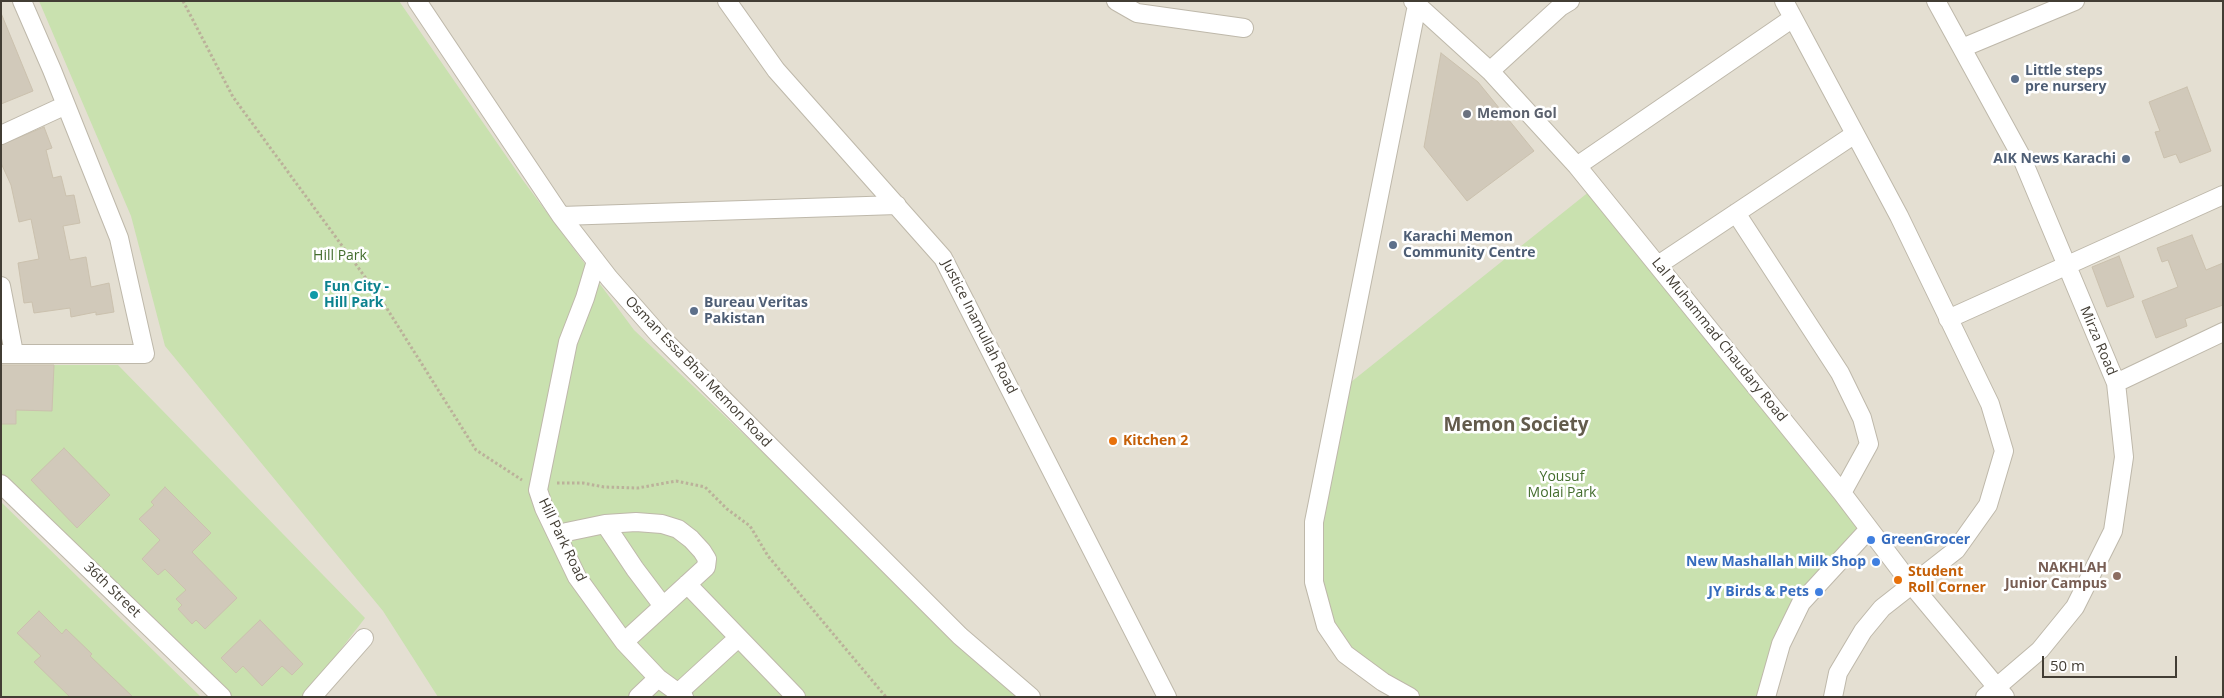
<!DOCTYPE html>
<style>
body{margin:0}
#map{position:relative;width:2224px;height:698px;overflow:hidden;background:#f0ede4;font-family:"Open Sans",sans-serif}
canvas{display:block}
.frame{position:absolute;inset:0;border:2px solid #423d34;pointer-events:none}
.scale{position:absolute;left:2042px;top:656px;width:135px;height:22px;box-sizing:border-box;border:2px solid #423d34;border-top:0;padding-left:6px;font-size:15px;line-height:18px;white-space:nowrap;color:#423d34;-webkit-text-stroke:4px #fff;paint-order:stroke}
</style>
<div id="map">
<canvas width="2224" height="698"></canvas>
<div class="frame"></div>
<div class="scale">50 m</div>
</div>
<script>
const c = document.querySelector('canvas').getContext('2d');
c.lineJoin = 'round';
function fillPath(path, color) { c.fillStyle = color; c.fill(path, 'evenodd'); }
const shape = rows => new Path2D(rows.map(r => 'M' + r).join(''));
function trace(path, color, width, dash) { c.strokeStyle = color; c.lineWidth = width; c.lineCap = dash ? 'butt' : 'round'; c.setLineDash(dash || []); c.stroke(path); }
function write(font, color, halo, rows, align = 'center') {
  c.font = font + ' "Open Sans",sans-serif'; c.lineWidth = 5; c.setLineDash([]); c.textBaseline = 'middle'; c.strokeStyle = halo; c.fillStyle = color; for (const [text, x, y, turn = 0] of rows) {
    c.save(); c.translate(x, y); c.rotate((+turn || 0) * Math.PI / 180); c.textAlign = isNaN(turn) ? turn : align; if (halo) c.strokeText(text, 0, 0); c.fillText(text, 0, 0); c.restore();
  }
}
fillPath(shape([
 [1,1,2223,1,2223,697,1,697]
]), '#e4dfd2');
fillPath(shape([
 [39,1,399,1,522,179,634,330,1020,697,438,697,383,611,165,346,131,216],
 [1595,187,1869,529,1781,644,1767,697,1410,697,1345,654,1314,582,1341,390],
 [1,365,118,365,365,618,304,697,230,697,1,475],
 [1,502,201,697,1,697]
]), '#c9e1af');
const building = shape([
 [1,13,33,91,1,104,1,13],
 [1441,53,1478,82,1534,151,1467,201,1424,147,1441,53],
 [2187,87,2211,151,2180,163,2176,154,2164,158,2155,132,2160,131,2149,102,2187,87],
 [44,127,52,148,46,150,53,178,61,176,66,196,74,195,80,223,63,226,70,260,86,257,91,287,109,283,114,312,96,315,96,312,71,317,70,308,34,313,32,302,24,303,18,263,39,259,31,219,19,222,11,185,1,163,1,145,44,127],
 [2192,235,2206,270,2223,263,2223,305,2185,319,2187,326,2156,338,2142,301,2178,287,2168,260,2162,262,2157,248,2192,235],
 [2119,256,2134,297,2107,307,2092,267,2119,256],
 [1,365,54,365,52,411,16,410,16,424,1,424,1,365],
 [64,448,110,495,77,528,31,480,64,448],
 [165,487,211,533,192,552,237,598,205,629,196,620,192,624,178,609,182,605,176,599,186,590,165,569,158,575,142,559,160,540,139,519,154,505,151,502,165,487],
 [39,611,62,634,66,629,92,654,90,656,133,697,70,697,34,662,41,656,17,633,39,611],
 [260,620,303,664,292,675,282,666,262,686,243,666,236,673,221,658,260,620]
]);
fillPath(building, '#d1c9ba');
trace(building, '#cbc1ae', 1);
const minor = shape([
 [417,1,561,216,609,278,660,336,960,636,1031,697],
 [727,1,776,70,943,258,1167,697],
 [1116,1,1137,13,1244,28],
 [1413,1,1490,71,1577,166,1842,493,1911,584,2005,697],
 [1784,1,1899,216,1990,404,2004,451,1988,505,1956,550,1882,608,1863,631,1838,673,1833,697],
 [1936,1,2021,156,2116,383,2124,457,2113,531,2075,607,2040,650,1985,697],
 [1962,48,2075,1],
 [1490,71,1560,7,1570,1],
 [1,135,66,105],
 [1577,166,1793,18],
 [1736,213,1840,373,1862,418,1869,444,1842,493],
 [561,216,897,205],
 [596,261,585,298,568,342,538,490,544,508,577,577,624,642,658,678,684,697],
 [1658,265,1855,134],
 [1,286,14,353],
 [1948,319,2223,195],
 [1,354,145,354,119,238,52,70,22,1],
 [2116,383,2223,332],
 [1,484,222,697],
 [605,524,635,569,663,606],
 [557,534,605,524,636,522,662,524,678,529,691,539,702,551,707,559,706,567,624,642],
 [687,584,796,697],
 [678,693,738,638],
 [312,697,364,638],
 [638,697,658,678],
 [1410,697,1383,682,1345,654,1326,626,1314,582,1314,522,1417,5],
 [1766,697,1781,644,1801,603,1869,529]
]);
trace(minor, '#beb8aa', 20);
trace(shape([
 [183,1,233,97,379,296,476,450,522,480],
 [557,483,583,483,604,487,638,488,676,481,705,487,727,509,750,526,768,556,886,697]
]), '#bbb19a', 3, [2.5, 2.5]);
trace(minor, '#fff', 18);
for (const [x, y, r, color] of [
 [2015,79,5,"#5c6f8a"],
 [1467,114,5,"#6b7280"],
 [2126,159,5,"#5c6f8a"],
 [1393,245,5,"#5c6f8a"],
 [314,295,5,"#0f9aa8"],
 [694,311,5,"#5c6f8a"],
 [1113,441,5,"#e8710a"],
 [1871,540,5,"#3f7fe0"],
 [1876,562,5,"#3f7fe0"],
 [2117,576,5,"#8d6e63"],
 [1898,580,5,"#e8710a"],
 [1819,592,5,"#3f7fe0"]
]) { const dot = new Path2D(); dot.arc(x, y, r, 0, 2 * Math.PI); c.fillStyle = color; c.fill(dot); trace(dot, '#fff', 2); }
write('bold 14px', '#4e5e75', '#fff', [
 ["Little steps",2025,71],
 ["pre nursery",2025,87],
 ["AIK News Karachi",2116,159,"right"],
 ["Karachi Memon",1403,237],
 ["Community Centre",1403,253],
 ["Bureau Veritas",704,303],
 ["Pakistan",704,319]
], 'left');
write('bold 14px', '#5b616d', '#fff', [
 ["Memon Gol",1477,114]
], 'left');
write('14px', '#436d2d', '#fff', [
 ["Hill Park",340,256],
 ["Yousuf",1562,477],
 ["Molai Park",1562,493]
]);
write('bold 14px', '#0d838f', '#fff', [
 ["Fun City -",324,287],
 ["Hill Park",324,303]
], 'left');
write('14px', '#423d34', '#fff', [
 ["Justice Inamullah Road",979,327,63],
 ["Lal Muhammad Chaudary Road",1719,340,51],
 ["Mirza Road",2098,341,67],
 ["Osman Essa Bhai Memon Road",698,372,46],
 ["Hill Park Road",562,540,64],
 ["36th Street",112,590,44]
]);
write('bold 14px', '#c56008', '#fff', [
 ["Kitchen 2",1123,441],
 ["Student",1908,572],
 ["Roll Corner",1908,588]
], 'left');
write('bold 14px', '#366cbe', '#fff', [
 ["GreenGrocer",1881,540,"left"],
 ["New Mashallah Milk Shop",1866,562],
 ["JY Birds & Pets",1809,592]
], 'right');
write('bold 14px', '#785e54', '#fff', [
 ["NAKHLAH",2107,568],
 ["Junior Campus",2107,584]
], 'right');
write('bold 19px', '#635b4c', '#fff', [
 ["Memon Society",1516,426]
]);
</script>
